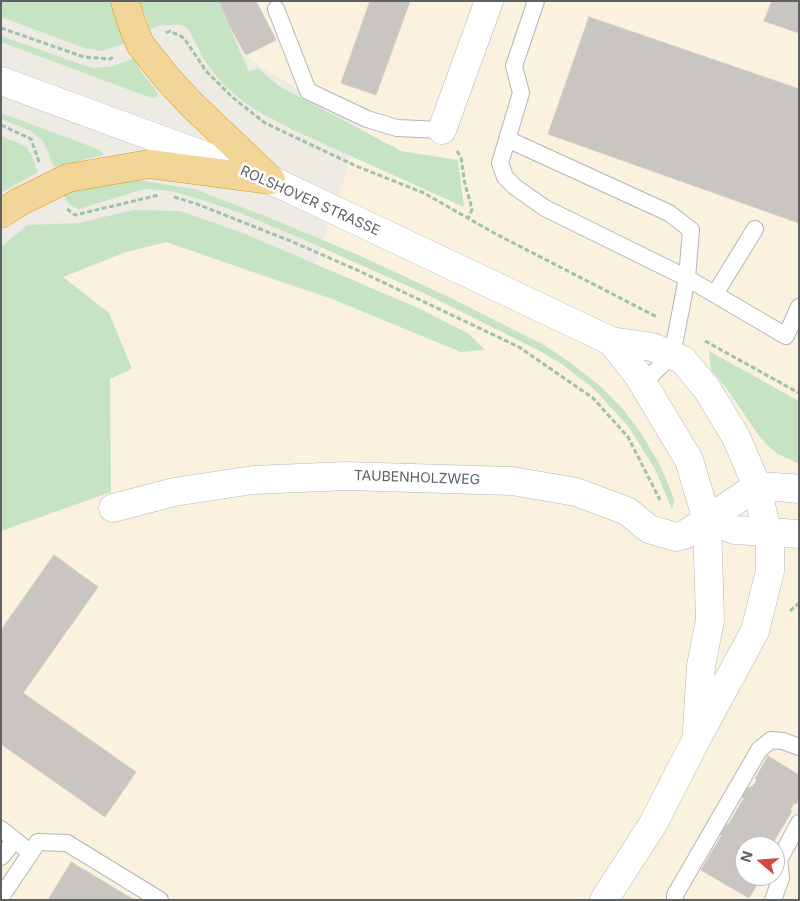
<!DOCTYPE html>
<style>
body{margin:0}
#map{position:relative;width:800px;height:901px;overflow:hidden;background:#eeebe5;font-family:Inter,sans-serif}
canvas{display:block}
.frame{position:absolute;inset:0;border:2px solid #5d6164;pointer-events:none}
.north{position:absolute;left:735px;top:836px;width:50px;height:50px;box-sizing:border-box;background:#fff;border:1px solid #bec0c1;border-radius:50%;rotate:288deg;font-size:14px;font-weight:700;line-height:20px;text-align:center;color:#5d6164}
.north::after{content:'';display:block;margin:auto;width:18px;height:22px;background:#d74542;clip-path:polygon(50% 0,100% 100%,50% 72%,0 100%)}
</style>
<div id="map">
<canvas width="800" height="901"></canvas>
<div class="frame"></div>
<div class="north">N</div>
</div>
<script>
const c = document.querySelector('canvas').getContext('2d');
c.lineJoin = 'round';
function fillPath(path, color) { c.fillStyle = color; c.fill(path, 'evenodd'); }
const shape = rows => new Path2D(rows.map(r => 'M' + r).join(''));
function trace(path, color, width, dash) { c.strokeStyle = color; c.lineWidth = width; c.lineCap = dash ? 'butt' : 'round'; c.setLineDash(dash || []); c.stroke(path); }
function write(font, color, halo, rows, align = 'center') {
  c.font = font + ' Inter,sans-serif'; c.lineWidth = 5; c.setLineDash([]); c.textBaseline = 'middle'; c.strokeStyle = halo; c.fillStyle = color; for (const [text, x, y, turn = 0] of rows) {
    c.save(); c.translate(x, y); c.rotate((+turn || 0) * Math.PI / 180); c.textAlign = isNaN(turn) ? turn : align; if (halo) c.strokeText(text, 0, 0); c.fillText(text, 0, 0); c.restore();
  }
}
fillPath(shape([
 [220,1,799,1,799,900,1,900,1,309,62,277,126,252,166,242,306,291,361,128,246,57],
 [745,846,775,846,775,876,745,876]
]), '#faf2de');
fillPath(shape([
 [1,1,111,1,126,43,101,51,84,48,1,17],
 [140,1,218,1,249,72,258,68,279,86,401,151,458,160,464,207,293,130,254,109,240,99,221,82,205,61,191,34,187,28,181,25,161,25,150,29],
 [1,36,86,66,94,68,114,66,134,58,141,71,157,92,158,96,155,98,146,96,1,42],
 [1,113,98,149,103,153,103,155,54,167,46,147,41,139,31,131,1,119],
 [1,136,18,143,26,147,32,156,38,172,1,193],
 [137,180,195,189,277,221,356,254,451,298,544,345,571,363,601,387,623,409,641,433,660,465,669,486,674,500,673,506,672,509,655,469,628,426,594,389,563,365,540,351,428,295,300,238,240,213,206,201,179,193,163,190,144,189,79,209,73,207,67,201,62,192],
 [133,210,180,211,243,233,418,308,469,334,485,350,461,352,332,299,166,242,126,252,63,277,109,313,132,369,110,379,111,492,1,531,1,247,27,225,79,223],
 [709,351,799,401,799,464,778,454,766,444,757,433,725,386,711,370]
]), '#c6e3c4');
const building = shape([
 [219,1,256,1,276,40,246,55,230,27,219,1],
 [370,1,410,1,376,95,341,83,370,1],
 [772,1,799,1,799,33,764,21,772,1],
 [589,17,799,89,799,223,548,134,589,17],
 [54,555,98,587,23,693,136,772,105,817,1,744,1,630,54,555],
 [768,756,799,775,799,799,796,804,794,803,790,810,792,811,771,846,745,846,745,876,762,876,749,898,701,870,722,835,719,833,724,823,728,825,744,798,741,796,747,786,750,788,751,786,752,787,757,780,755,779,768,756],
 [71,862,116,889,134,900,48,900,71,862]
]);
fillPath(building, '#c9c6c2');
trace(building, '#d2cdc4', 1);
const service = shape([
 [536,1,514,66,521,93,500,163,505,177,515,187,545,208,687,278,786,336,799,307],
 [276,9,308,91,367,119,397,128,442,130],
 [507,139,669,213,691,230,687,278,672,355,643,383],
 [715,294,755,229],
 [1,829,31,853],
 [1,857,15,840],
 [1,897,38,842,67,843,160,900],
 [675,900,675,895,759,750,771,740,783,741,799,747],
 [773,900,781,878,779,860,799,823]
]);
const minor = shape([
 [442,130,489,1],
 [113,508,174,492,253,480,346,476,512,481,576,492,627,511,649,529,676,537,684,535,707,520],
 [697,730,701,666,710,620,707,520],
 [604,900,653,824,697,738,755,631,770,571,770,547,757,486]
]);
const tertiary = shape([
 [1,81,271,180,611,341,652,347,672,355,683,360,707,389,736,437,757,486],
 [611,341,638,375,689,460,707,520],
 [707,520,757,486,790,488,799,489],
 [707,520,735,530,799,534]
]);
const motorway = shape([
 [125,1,131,21,140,44,167,78,191,104,271,180],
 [1,214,19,202,68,178,149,164,271,180]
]);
trace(service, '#b2b5b9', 18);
trace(minor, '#b2b5b9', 29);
trace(tertiary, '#b2b5b9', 29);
trace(motorway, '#dc9317', 29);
trace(shape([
 [1,28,84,57,110,59,115,56],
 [166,33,170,31,184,38,206,71,232,97,265,123,356,166,424,193,494,233,657,317],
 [1,125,31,139,39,162],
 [457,151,461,158,465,184,472,209,468,219],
 [174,197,197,204,288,240,357,270,519,347,593,398,628,437,660,500],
 [67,209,75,215,159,195],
 [705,341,799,393],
 [790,611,799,603]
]), '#9ec3a7', 3, [5, 2.5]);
trace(service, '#fff', 16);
trace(minor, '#fff', 28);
trace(tertiary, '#fff', 28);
trace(motorway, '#f2d698', 28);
write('14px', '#5d6164', '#fff', [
 ["ROLSHOVER STRASSE",310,201,24],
 ["TAUBENHOLZWEG",417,478,2]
]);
</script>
